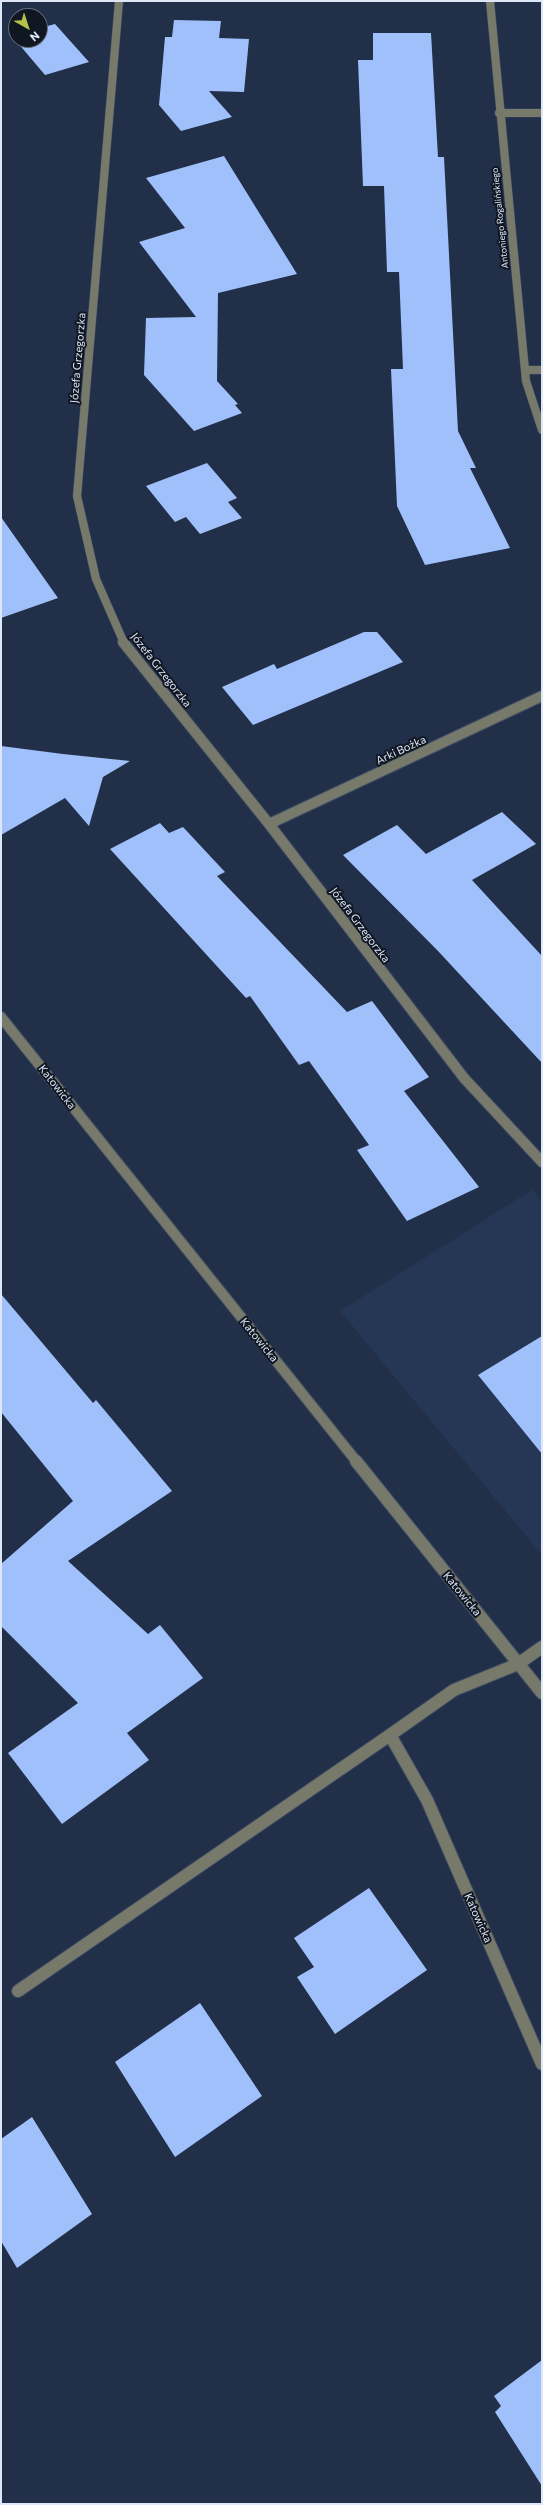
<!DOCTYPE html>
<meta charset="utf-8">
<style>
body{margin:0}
#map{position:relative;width:543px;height:2505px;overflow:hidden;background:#212f48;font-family:Commissioner,sans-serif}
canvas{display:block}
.frame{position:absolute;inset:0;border:2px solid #dee7f8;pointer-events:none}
.north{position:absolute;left:8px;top:8px;width:40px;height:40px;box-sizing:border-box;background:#111722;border:1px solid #636a78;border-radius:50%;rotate:141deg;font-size:11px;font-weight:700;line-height:16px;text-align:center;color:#dee7f8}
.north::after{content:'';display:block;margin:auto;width:14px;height:18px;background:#b5c249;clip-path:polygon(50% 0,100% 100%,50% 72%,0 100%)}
</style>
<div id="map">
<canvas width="543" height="2505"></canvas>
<div class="frame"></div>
<div class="north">N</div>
</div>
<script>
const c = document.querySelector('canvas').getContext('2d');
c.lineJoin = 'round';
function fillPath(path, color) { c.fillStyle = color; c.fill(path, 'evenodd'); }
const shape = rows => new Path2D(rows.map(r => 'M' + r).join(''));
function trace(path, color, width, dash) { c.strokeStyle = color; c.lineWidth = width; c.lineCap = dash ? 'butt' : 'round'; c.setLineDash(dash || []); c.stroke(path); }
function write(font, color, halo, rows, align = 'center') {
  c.font = font + ' Commissioner,sans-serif'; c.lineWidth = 4; c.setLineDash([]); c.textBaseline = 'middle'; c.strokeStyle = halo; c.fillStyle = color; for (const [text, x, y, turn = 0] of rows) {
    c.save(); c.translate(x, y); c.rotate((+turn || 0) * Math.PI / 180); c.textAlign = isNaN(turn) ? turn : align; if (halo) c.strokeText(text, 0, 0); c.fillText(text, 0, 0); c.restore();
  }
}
fillPath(shape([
 [532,1190,542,1201,542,1555,340,1311]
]), '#263756');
fillPath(shape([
 [174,20,221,21,219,38,249,39,244,92,209,91,232,117,181,131,159,105,165,37,172,37],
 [55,24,89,62,45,75,12,36,16,35,16,40,40,40,40,28],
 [373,33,431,33,438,157,444,157,458,431,476,468,470,468,510,548,425,565,397,506,391,369,403,369,399,272,387,272,384,186,363,186,358,60,373,60],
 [224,156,297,274,218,293,217,381,238,404,235,405,242,413,194,431,144,375,146,318,196,317,139,242,185,228,146,178],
 [207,463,237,498,228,502,242,518,200,534,186,517,175,522,146,486],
 [1,517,58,598,1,618],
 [364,632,377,632,403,662,253,725,222,687,274,664,277,669],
 [1,746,63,754,130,761,103,777,89,826,65,798,1,835],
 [502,812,536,844,472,880,542,956,542,1063,438,951,343,855,397,825,426,854],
 [160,823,169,833,183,827,225,872,217,876,347,1012,372,1001,429,1077,404,1091,479,1187,407,1221,357,1150,369,1145,309,1061,299,1065,250,996,246,998,110,849],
 [1,1294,93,1403,96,1400,172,1491,68,1561,148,1634,160,1625,203,1678,127,1733,149,1760,62,1824,8,1753,78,1703,1,1626,1,1564,73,1501,1,1412],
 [542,1336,542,1454,478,1375],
 [369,1888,427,1970,335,2034,297,1977,314,1967,294,1938],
 [200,2003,262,2096,175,2157,115,2062],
 [32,2117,92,2214,17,2268,1,2241,1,2139],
 [542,2360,542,2486,495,2412,501,2406,494,2396]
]), '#a0c0fb');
const minorFar2 = shape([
 [119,1,77,496,96,579,124,643],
 [490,1,526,381,542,430],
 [499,113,542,113],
 [525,370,542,370]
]);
const minorFar1 = shape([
 [123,642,269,824,464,1078,542,1162],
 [269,824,542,696],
 [1,1017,357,1462]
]);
const minor = shape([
 [356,1461,542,1693],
 [542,1647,518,1664,454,1690,390,1735,427,1800,542,2064],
 [18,1991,390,1735]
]);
trace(minorFar2, '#3f4c64', 9);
trace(minorFar1, '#3f4c64', 12);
trace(minor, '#3f4c64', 14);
trace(minorFar2, '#77796a', 8);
trace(minorFar1, '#77796a', 10);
trace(minor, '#77796a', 12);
write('9px', '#dee7f8', '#111722', [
 ["Antoniego Rogalińskiego",500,218,-96]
]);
write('11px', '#dee7f8', '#111722', [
 ["Józefa Grzegorzka",78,358,-85],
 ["Józefa Grzegorzka",161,670,52],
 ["Arki Bożka",401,750,-25],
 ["Józefa Grzegorzka",360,925,53],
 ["Katowicka",57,1087,52],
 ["Katowicka",259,1340,51],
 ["Katowicka",462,1594,51],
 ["Katowicka",478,1918,66]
]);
</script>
